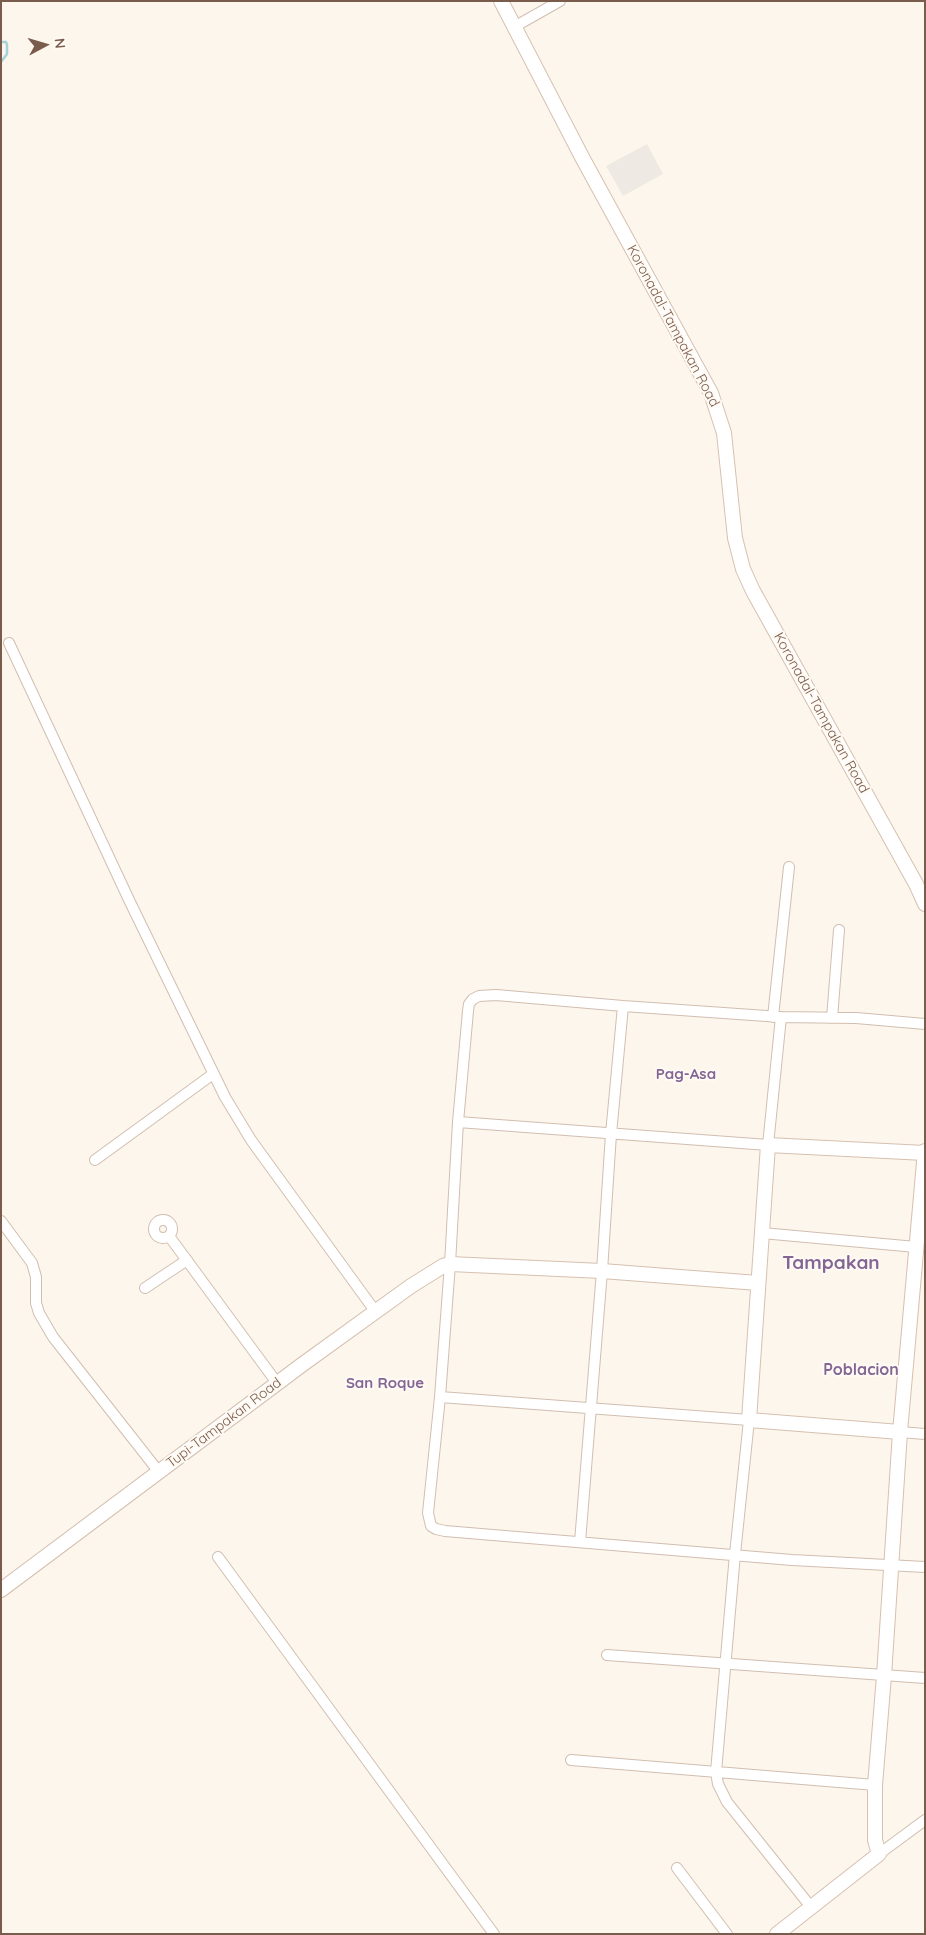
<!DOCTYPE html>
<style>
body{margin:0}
#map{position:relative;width:926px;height:1935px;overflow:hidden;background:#fdf6ec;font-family:Quicksand,sans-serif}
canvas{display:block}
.frame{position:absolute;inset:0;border:2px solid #7a5c4d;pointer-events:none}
.north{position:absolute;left:20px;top:20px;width:50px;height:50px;-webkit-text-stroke:4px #fffaf3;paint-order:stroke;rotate:84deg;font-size:14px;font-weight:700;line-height:20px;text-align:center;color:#7a5c4d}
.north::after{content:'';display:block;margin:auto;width:18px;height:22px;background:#7a5c4d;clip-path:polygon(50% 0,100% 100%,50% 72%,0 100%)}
</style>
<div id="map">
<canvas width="926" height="1935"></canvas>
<div class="frame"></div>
<div class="north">N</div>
</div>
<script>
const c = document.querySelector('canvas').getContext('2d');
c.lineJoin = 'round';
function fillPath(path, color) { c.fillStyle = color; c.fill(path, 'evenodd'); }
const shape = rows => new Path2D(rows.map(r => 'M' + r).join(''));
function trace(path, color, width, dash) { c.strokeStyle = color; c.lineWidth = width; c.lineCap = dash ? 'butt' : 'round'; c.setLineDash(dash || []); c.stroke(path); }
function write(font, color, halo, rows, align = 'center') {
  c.font = font + ' Quicksand,sans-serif'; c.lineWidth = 4; c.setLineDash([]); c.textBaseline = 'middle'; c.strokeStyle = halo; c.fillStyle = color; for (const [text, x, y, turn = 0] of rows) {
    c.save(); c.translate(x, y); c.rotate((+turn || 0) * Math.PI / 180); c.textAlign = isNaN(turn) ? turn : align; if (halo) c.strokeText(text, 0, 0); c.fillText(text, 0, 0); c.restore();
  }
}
fillPath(shape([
 [647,144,663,174,623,196,606,166]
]), '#efe9e4');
trace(shape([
 [1,42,6,42,7,45,7,54,1,62]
]), '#a5d3da', 2.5);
const street = shape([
 [514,27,560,1],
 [9,643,130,902,225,1097,251,1140,375,1311],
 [773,1017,789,867],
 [832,1018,839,930],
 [925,1024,856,1018,781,1017,623,1006,496,995,479,996,473,999,469,1004,468,1011,458,1122,450,1264,440,1397,428,1513,431,1526,436,1529,445,1531,792,1560,925,1567],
 [458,1122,768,1145,781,1017],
 [95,1160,213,1074],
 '154 1229a9 9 0 1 1 18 0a9 9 0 1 1-18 0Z',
 [1,1221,32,1263,36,1277,36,1303,39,1313,53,1337,159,1472],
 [762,1233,916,1247],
 [169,1236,277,1383],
 [145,1288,187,1260],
 [440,1397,749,1420,735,1554,716,1772,718,1784,727,1802,811,1907],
 [900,1432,925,1434],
 [580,1542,602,1271,611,1134,623,1006],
 [218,1557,494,1934],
 [607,1655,925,1678],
 [571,1760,875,1785],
 [879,1854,925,1820],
 [677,1868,727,1934]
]);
const secondary = shape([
 [501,1,583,159,711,393,724,433,735,538,743,569,753,591,916,884,925,904],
 [900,1432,749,1420,768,1145,925,1153],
 [1,1590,303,1364,411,1286,443,1266,450,1264,602,1271,758,1283],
 [777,1934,879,1854,875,1840,875,1785,884,1676,900,1432,925,1151]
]);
trace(street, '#d1beb0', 12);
trace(secondary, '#d6c0b0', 16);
trace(street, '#fff', 10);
trace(secondary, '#fff', 14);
write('14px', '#7a5c4d', '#fffaf3', [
 ["Koronadal-Tampakan Road",673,326,62],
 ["Koronadal-Tampakan Road",821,713,61],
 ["Tupi-Tampakan Road",224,1423,-37]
]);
write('bold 15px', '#846695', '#fffaf3', [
 ["Pag-Asa",686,1074],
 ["San Roque",385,1383]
]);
write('bold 16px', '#846695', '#fffaf3', [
 ["Poblacion",861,1370]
]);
write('bold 19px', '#846695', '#fffaf3', [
 ["Tampakan",831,1263]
]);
</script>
